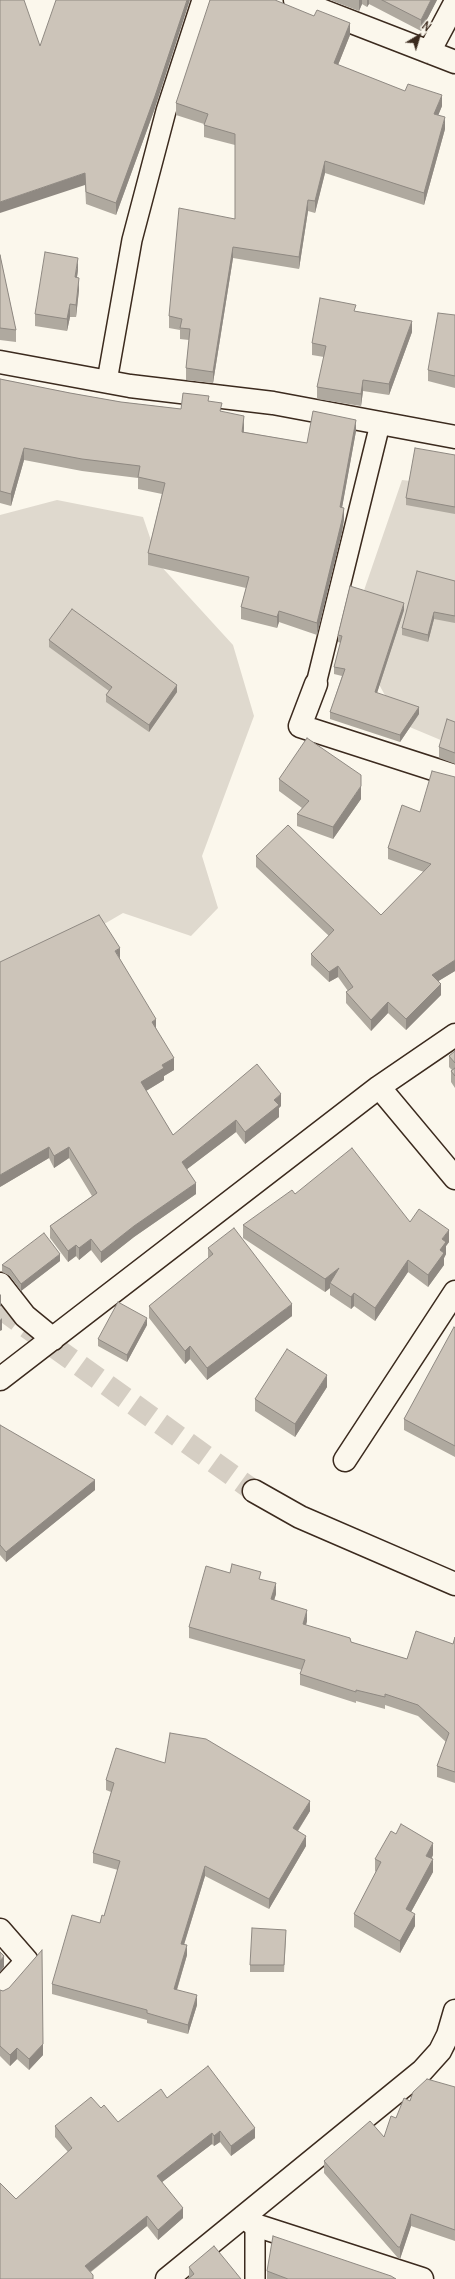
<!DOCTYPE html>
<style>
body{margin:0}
#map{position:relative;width:455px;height:2279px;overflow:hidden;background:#fbf7ec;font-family:Delius,sans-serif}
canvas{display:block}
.north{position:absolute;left:399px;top:16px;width:40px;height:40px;-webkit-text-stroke:3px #fbf7ec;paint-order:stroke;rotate:38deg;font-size:11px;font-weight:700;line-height:16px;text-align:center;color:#3b2a1e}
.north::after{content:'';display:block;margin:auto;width:14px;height:18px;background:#3b2a1e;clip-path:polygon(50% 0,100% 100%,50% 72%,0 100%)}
</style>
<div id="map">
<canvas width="455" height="2279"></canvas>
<div class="north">N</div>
</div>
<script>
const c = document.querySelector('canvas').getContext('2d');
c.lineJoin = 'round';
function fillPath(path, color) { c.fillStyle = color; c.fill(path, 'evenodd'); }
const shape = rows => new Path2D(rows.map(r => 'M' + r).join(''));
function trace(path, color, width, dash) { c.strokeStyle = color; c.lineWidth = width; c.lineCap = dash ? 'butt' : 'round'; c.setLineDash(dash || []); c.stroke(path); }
fillPath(shape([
 [402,480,455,486,455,746,400,723,350,631],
 [57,500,143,517,159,564,233,645,254,716,202,856,218,908,191,936,123,913,0,985,0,515]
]), '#dfd9ce');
trace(shape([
 [0,1308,254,1491]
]), '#d5cec3', 22, [22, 11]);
const service = shape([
 [107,381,132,240,166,111,202,0],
 [316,684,380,424],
 [255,2279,255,2225]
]);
const minor = shape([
 [295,0,455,62],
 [429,52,455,3],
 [0,362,130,386,273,403,455,437],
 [316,684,300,726,455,776],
 [379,1087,455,1178],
 [0,1284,25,1316,53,1339],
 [0,1379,379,1087,455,1035],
 [345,1460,455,1292],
 [0,1930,27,1961,0,1990],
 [243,2217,255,2225,422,2279],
 [167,2279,422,2071,440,2051,448,2035,455,2011]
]);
const tertiary = shape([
 [254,1491,300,1517,455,1584]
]);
trace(service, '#3b2a1e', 22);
trace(minor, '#3b2a1e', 25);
trace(tertiary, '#3b2a1e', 25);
trace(service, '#fbf7ec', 19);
trace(minor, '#fbf7ec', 22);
trace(tertiary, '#fbf7ec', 22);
fillPath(shape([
 [330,0,437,0,421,31,369,4,367,7,362,4,359,11],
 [350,35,338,65,442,106,438,115,445,129,424,205,325,173,315,213,308,211,299,269,233,258,213,383,186,380,186,368,189,340,180,339,180,330,169,328,169,316,235,219,235,145,204,137,204,124,176,115,176,103],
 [40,46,155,108,116,215,86,204,85,185],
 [0,255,16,330,16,342,0,340],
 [78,270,77,277,79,290,76,317,70,317,67,331,35,326,35,314],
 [356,311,412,332,389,395,363,391,361,406,317,399,317,387,324,357,312,355,312,343],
 [455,315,455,388,428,381,428,370],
 [0,379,70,393,121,402,181,409,209,401,222,412,244,428,244,432,307,443,356,431,342,507,344,519,342,532,317,635,279,622,277,628,241,619,241,607,246,588,148,565,148,553,162,494,138,489,138,478,82,471,24,460,11,506,0,503],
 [455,455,455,514,406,505,406,498],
 [455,581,455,623,434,619,428,642,402,635,402,628],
 [404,610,377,693,419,714,400,742,330,719,330,712,342,676,334,674,334,667,341,643,338,642,338,635],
 [49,640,177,692,149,732,106,702,106,695,109,691,49,647],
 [455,722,455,764,439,758,439,747],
 [279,779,361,799,333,839,297,826,297,814,302,808,279,791],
 [420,812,455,971,438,981,441,995,406,1030,388,1013,371,1031,346,1003,346,992,348,991,338,977,329,982,311,965,311,954,329,936,256,867,256,856,381,915,424,872,388,859,388,848],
 [120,959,156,1028,174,1070,164,1076,164,1080,146,1091,173,1135,281,1106,279,1108,279,1117,245,1144,236,1132,187,1169,196,1194,134,1237,101,1263,91,1250,79,1260,76,1256,68,1262,50,1238,50,1226,92,1196,69,1158,54,1168,49,1158,0,1187],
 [455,1051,455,1088,451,1082,451,1071,452,1070,449,1067,449,1056],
 [295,1194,410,1222,449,1242,446,1246,446,1254,444,1258,444,1265,428,1287,408,1272,375,1321,354,1306,351,1309,330,1295,330,1288,325,1292,243,1238,243,1225],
 [208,1248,292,1316,207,1380,190,1359,185,1364,149,1318,149,1306,208,1258],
 [60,1261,21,1291,10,1276,2,1272,2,1265],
 [147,1325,127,1362,98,1346,98,1339],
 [455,1328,455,1457,404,1430,404,1419],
 [327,1387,295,1437,255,1411,255,1399],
 [0,1425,95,1490,6,1562,0,1555],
 [261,1580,276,1594,274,1600,307,1621,306,1625,351,1642,407,1659,453,1644,455,1637,455,1783,437,1777,437,1766,446,1742,418,1716,385,1705,385,1709,356,1701,356,1703,300,1685,300,1674,302,1670,189,1638,189,1627],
 [106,1780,310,1811,298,1831,306,1846,269,1909,205,1876,184,1945,187,1955,177,1990,197,2005,188,2034,147,2023,147,2020,52,1994,52,1984,100,1923,104,1916,118,1870,93,1863,93,1853,111,1792,106,1790],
 [433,1855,432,1858,433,1872,411,1912,415,1926,400,1953,354,1927,354,1914,376,1872,375,1871,375,1859],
 [286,1937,284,1972,250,1972,250,1965],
 [0,1990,43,2055,29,2070,17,2059,10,2066,0,2056],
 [455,2087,455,2241,411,2226,400,2259,398,2258,324,2173,324,2161,384,2137,396,2118,410,2101],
 [167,2098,255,2138,231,2156,220,2142,214,2146,212,2144,162,2182,183,2218,158,2240,147,2226,91,2272,16,2199,68,2152,55,2137,55,2126,101,2108,118,2122],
 [189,2267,241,2279,189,2278],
 [267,2271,396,2279,267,2279]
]), '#afa99f');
fillPath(shape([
 [187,0,190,0,155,108,116,215,116,203],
 [359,0,362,0,362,4,359,11],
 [367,0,369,0,369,4,367,7],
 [431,0,437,0,421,31,421,20],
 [350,23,350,35,334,75,334,63],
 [442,95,442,106,434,126,434,114],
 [445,117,445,129,424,205,424,193],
 [325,161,325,173,315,213,315,201],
 [85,173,85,185,0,213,0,202],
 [308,200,308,211,299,269,299,257],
 [233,247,233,258,213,383,213,372],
 [78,258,78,270,75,290,75,277],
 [79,278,79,290,76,317,76,305],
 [70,304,70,317,67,331,67,319],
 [412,321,412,332,389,395,389,384],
 [363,380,363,391,361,406,361,394],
 [244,416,244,428,242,444,242,432],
 [356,420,356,431,340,519,340,507],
 [24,448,24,460,11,506,11,494],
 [344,508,344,519,342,532,317,635,317,623],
 [404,603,404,610,375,699,375,692],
 [279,611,279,622,277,628,277,617],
 [434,612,434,619,428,642,428,635],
 [177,685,177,692,149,732,149,725],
 [419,707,419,714,400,742,400,735],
 [361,786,361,799,333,839,333,827],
 [120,948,120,959,115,951],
 [455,960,455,971,432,985,432,975],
 [338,966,338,977,329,982,329,972],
 [441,984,441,995,406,1030,406,1019],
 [388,1002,388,1013,371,1031,371,1020],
 [156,1019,156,1031,152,1022],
 [174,1058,174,1070,164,1076,164,1080,141,1094,141,1082,162,1065],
 [281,1094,281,1106,279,1108,279,1117,245,1144,245,1132,274,1100],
 [236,1120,236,1132,182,1173,182,1162],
 [49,1147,49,1158,0,1187,0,1175],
 [69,1147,69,1158,54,1168,54,1156],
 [196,1183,196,1194,134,1237,101,1263,101,1252,134,1226],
 [449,1230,449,1242,446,1246,446,1254,444,1258,444,1265,428,1287,428,1275,440,1250,442,1239],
 [91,1239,91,1250,79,1260,79,1248],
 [76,1245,76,1256,68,1262,68,1251],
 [60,1254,60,1261,21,1291,21,1284],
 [408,1260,408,1272,375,1321,375,1308],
 [339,1268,330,1283,330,1288,325,1292,325,1279],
 [354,1293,354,1306,351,1309,351,1297],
 [1,1294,1,1306,0,1307,0,1295],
 [292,1304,292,1316,207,1380,207,1368],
 [2,1318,2,1330,0,1331,0,1320],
 [147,1318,147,1325,127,1362,127,1355],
 [190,1346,190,1359,185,1364,185,1351],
 [327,1375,327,1387,295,1437,295,1424],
 [95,1480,95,1490,6,1562,6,1552],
 [276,1583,276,1594,271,1610,271,1599],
 [307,1610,307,1621,303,1635,303,1624],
 [310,1801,310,1811,293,1838,293,1828],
 [306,1836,306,1846,269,1909,269,1899],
 [433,1843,433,1855,426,1868,426,1856],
 [433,1859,433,1872,406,1921,406,1909],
 [205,1866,205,1876,181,1954,181,1944],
 [415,1914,415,1926,400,1953,400,1941],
 [187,1945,187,1955,174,1999,174,1989],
 [4,1956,4,1967,0,1972,0,1961],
 [197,1995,197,2005,188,2034,188,2025],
 [43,2044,43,2055,29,2070,29,2059],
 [17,2048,17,2059,10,2066,10,2055],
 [255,2128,255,2138,231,2156,231,2146],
 [220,2131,220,2142,214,2146,214,2136],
 [212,2133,212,2144,157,2186,157,2176],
 [183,2208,183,2218,158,2240,158,2230],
 [411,2214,411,2226,400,2259,400,2247],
 [147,2216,147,2226,85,2276,85,2266]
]), '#8f8982');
const building = shape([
 [0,0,24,0,40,46,56,0,187,0,155,96,116,203,86,192,85,173,0,202,0,0],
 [210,0,275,0,314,16,317,10,350,23,334,63,405,91,408,84,442,95,434,114,445,117,424,193,325,161,315,201,308,200,299,257,233,247,213,372,186,368,190,329,180,328,182,319,169,316,179,208,235,219,235,134,204,125,208,114,176,103,210,0],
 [382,0,431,0,421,20,382,0],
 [45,252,78,258,75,277,79,278,76,305,70,304,67,319,35,314,45,252],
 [0,255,16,330,0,328,0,255],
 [320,298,356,305,354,311,412,321,389,384,363,380,361,394,317,387,326,346,312,343,320,298],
 [438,313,455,315,455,376,428,370,438,313],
 [0,379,70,393,121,402,181,409,183,393,209,396,208,401,222,403,220,411,244,416,242,432,307,443,313,411,356,420,340,507,344,508,342,520,317,623,279,611,277,617,241,607,249,577,148,553,165,483,138,477,140,466,82,459,24,448,11,494,0,491,0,379],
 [415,448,455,455,455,507,406,498,415,448],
 [417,571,455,581,455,616,434,612,428,635,402,628,417,571],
 [350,586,404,603,375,692,419,707,400,735,330,712,345,669,334,667,342,636,338,635,350,586],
 [72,609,177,685,149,725,106,695,112,687,49,640,72,609],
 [447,719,455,722,455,753,439,747,447,719],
 [307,738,361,775,361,786,333,827,297,814,309,801,279,779,307,738],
 [432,771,455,777,455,960,432,975,441,984,406,1019,388,1002,371,1020,346,992,353,987,338,966,329,972,311,954,334,930,256,856,288,825,381,915,431,864,388,848,402,805,420,812,432,771],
 [99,915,120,948,115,951,156,1019,152,1022,174,1058,162,1065,164,1068,141,1082,173,1135,257,1064,281,1094,274,1100,279,1105,245,1132,236,1120,182,1162,196,1183,134,1226,101,1252,91,1239,79,1248,76,1245,68,1251,50,1226,97,1193,69,1147,54,1156,49,1147,0,1175,0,962,99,915],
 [455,1051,455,1063,449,1056,455,1051],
 [455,1068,455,1076,451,1071,455,1068],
 [352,1148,410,1222,419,1209,449,1230,442,1239,446,1242,440,1250,444,1253,428,1275,408,1260,375,1308,354,1293,351,1297,330,1283,339,1268,325,1279,243,1225,292,1190,295,1194,352,1148],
 [234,1228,292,1304,207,1368,190,1346,185,1351,149,1306,213,1254,208,1248,234,1228],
 [44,1233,60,1254,21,1284,10,1269,2,1265,44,1233],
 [118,1302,147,1318,127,1355,98,1339,118,1302],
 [454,1327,455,1328,455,1446,404,1419,454,1327],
 [287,1349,327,1375,295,1424,255,1399,287,1349],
 [0,1425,95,1480,6,1552,0,1545,0,1425],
 [232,1564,261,1572,259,1579,276,1583,271,1599,307,1610,303,1624,350,1638,351,1642,407,1659,416,1631,453,1644,455,1637,455,1772,437,1766,449,1733,418,1705,385,1694,385,1697,356,1690,356,1692,300,1674,305,1660,189,1627,206,1566,230,1573,232,1564],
 [170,1733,206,1739,310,1801,293,1828,306,1836,269,1899,205,1866,181,1944,187,1945,174,1989,197,1995,188,2025,147,2013,147,2010,52,1984,72,1915,100,1923,102,1915,104,1916,120,1861,93,1853,114,1783,106,1780,116,1748,165,1763,170,1733],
 [401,1824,433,1843,426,1856,433,1859,406,1909,415,1914,400,1941,354,1914,381,1862,375,1859,391,1831,396,1834,401,1824],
 [252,1928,286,1930,284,1965,250,1965,252,1928],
 [42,1950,43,2044,29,2059,17,2048,10,2055,0,2046,0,1990,3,1991,9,1988,42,1950],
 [0,1952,4,1956,0,1961,0,1952],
 [208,2066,255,2128,231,2146,220,2131,214,2136,212,2133,157,2176,183,2208,158,2230,147,2216,85,2266,93,2275,93,2279,0,2279,0,2183,16,2199,72,2148,55,2126,91,2097,101,2108,104,2105,118,2122,161,2089,167,2098,208,2066],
 [427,2079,455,2087,455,2230,411,2214,400,2247,398,2247,324,2161,370,2121,384,2137,391,2116,396,2118,404,2098,410,2101,413,2092,427,2079],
 [273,2236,391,2276,396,2279,288,2279,267,2271,273,2236],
 [214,2246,241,2279,188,2279,194,2274,189,2267,214,2246]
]);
fillPath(building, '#ccc4b9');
trace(building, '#8f8982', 1);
</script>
